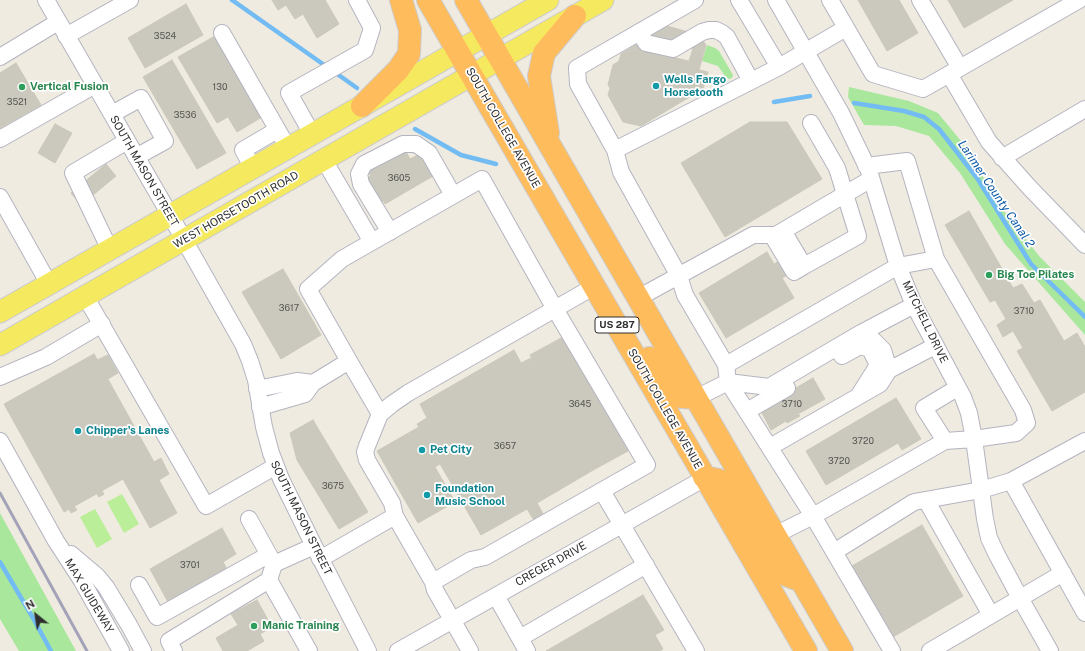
<!DOCTYPE html>
<style>
body{margin:0}
#map{position:relative;width:1085px;height:651px;overflow:hidden;background:#efebe0;font-family:"Public Sans",sans-serif}
canvas{display:block}
.north{position:absolute;left:16px;top:595px;width:40px;height:40px;-webkit-text-stroke:3px #fff;paint-order:stroke;rotate:330deg;font-size:11px;font-weight:700;line-height:16px;text-align:center;color:#2e2e2e}
.north::after{content:'';display:block;margin:auto;width:14px;height:18px;background:#2e2e2e;clip-path:polygon(50% 0,100% 100%,50% 72%,0 100%)}
</style>
<div id="map">
<canvas width="1085" height="651"></canvas>
<div class="north">N</div>
</div>
<script>
const c = document.querySelector('canvas').getContext('2d');
c.lineJoin = 'round';
function fillPath(path, color) { c.fillStyle = color; c.fill(path, 'evenodd'); }
const shape = rows => new Path2D(rows.map(r => 'M' + r).join(''));
function trace(path, color, width, dash) { c.strokeStyle = color; c.lineWidth = width; c.lineCap = dash ? 'butt' : 'round'; c.setLineDash(dash || []); c.stroke(path); }
function write(font, color, halo, rows, align = 'center') {
  c.font = font + ' "Public Sans",sans-serif'; c.lineWidth = 3.5; c.setLineDash([]); c.textBaseline = 'middle'; c.strokeStyle = halo; c.fillStyle = color; for (const [text, x, y, turn = 0] of rows) {
    c.save(); c.translate(x, y); c.rotate((+turn || 0) * Math.PI / 180); c.textAlign = isNaN(turn) ? turn : align; if (halo) c.strokeText(text, 0, 0); c.fillText(text, 0, 0); c.restore();
  }
}
fillPath(shape([
 [707,45,715,48,719,51,733,75,732,78,729,79,725,76,718,66,702,61],
 [849,87,909,101,938,113,961,141,1004,211,1039,256,1085,302,1085,335,1005,244,960,173,929,136,896,126,864,125,848,97],
 [0,513,76,651,19,651,0,619]
]), '#a9e79c');
fillPath(shape([
 [122,494,139,524,124,533,107,502],
 [95,509,112,539,97,548,80,517]
]), '#bbee98');
trace(shape([
 [232,0,327,67],
 [333,71,357,88],
 [774,102,810,96],
 [854,103,904,111,924,117,939,129,977,178,1031,264,1085,317],
 [415,129,461,155,496,164],
 [0,562,33,618,51,651]
]), '#72bcf3', 4.5);
const building = shape([
 [272,0,325,0,339,24,317,38,303,14,295,19,286,5,278,10,272,0],
 [858,0,899,0,918,33,887,51,858,0],
 [948,0,1013,0,964,28,948,0],
 [186,4,203,35,145,68,128,38,186,4],
 [667,26,699,35,706,45,699,70,695,69,696,63,689,61,693,49,651,38,646,50,641,49,640,55,631,53,630,56,621,54,667,26],
 [215,36,262,117,237,132,228,117,217,123,178,57,215,36],
 [641,49,696,63,695,69,708,72,703,89,641,126,623,122,608,95,610,88,608,85,613,65,619,61,621,54,630,56,631,53,640,55,641,49],
 [172,60,226,153,197,169,143,77,172,60],
 [16,63,41,105,0,128,0,73,16,63],
 [750,122,787,122,822,179,725,237,681,163,750,122],
 [55,124,72,133,55,163,38,153,55,124],
 [405,150,410,159,420,154,423,159,427,157,434,168,429,170,433,176,385,204,384,201,377,204,365,179,371,176,368,172,405,150],
 [106,164,116,176,81,205,71,193,106,164],
 [969,211,1013,288,1022,284,1034,303,1040,300,1064,341,1077,333,1085,347,1085,392,1052,411,1017,351,1023,348,1013,331,1003,337,997,325,1006,319,995,300,990,302,945,225,969,211],
 [767,252,794,298,726,338,699,293,767,252],
 [789,255,798,269,782,278,774,264,789,255],
 [283,269,321,335,281,359,242,292,283,269],
 [563,337,628,451,595,469,530,355,563,337],
 [514,350,521,363,531,358,595,469,537,503,545,517,535,522,527,509,481,535,417,424,427,418,420,404,514,350],
 [94,354,154,462,161,458,169,474,159,480,177,513,150,528,123,479,64,512,4,404,94,354],
 [108,355,118,373,108,379,97,360,108,355],
 [813,378,825,399,798,414,800,416,787,423,786,421,771,430,760,409,813,378],
 [896,398,921,439,902,450,898,443,826,485,806,451,896,398],
 [313,420,368,512,339,529,297,460,290,433,313,420],
 [419,427,440,464,426,472,405,435,419,427],
 [405,435,426,472,412,480,391,443,405,435],
 [391,443,412,480,398,488,377,451,391,443],
 [435,467,455,502,418,523,398,488,435,467],
 [102,491,104,494,99,497,97,494,102,491],
 [74,506,77,510,71,513,69,509,74,506],
 [922,525,963,596,893,637,852,566,922,525],
 [222,528,236,554,223,562,227,569,168,602,150,569,222,528],
 [643,595,664,630,655,635,663,649,660,651,546,651,643,595],
 [257,600,272,627,260,634,264,641,247,651,223,651,216,638,238,625,231,614,257,600]
]);
fillPath(building, '#cbc9be');
trace(building, '#cbc8b9', 1);
const minor = shape([
 [46,0,170,215,243,344,250,361,256,380,264,427,271,453,281,479,314,546,368,651],
 [695,0,577,68,578,84,615,150,621,172,679,276,685,295,726,365,728,382,769,387,861,333,870,337,883,350,889,370,880,384,770,447],
 [739,0,779,67],
 [776,0,841,113,869,171,898,266,914,305,963,397,969,413,974,439,985,519,989,538,997,555,1020,598,1050,651],
 [830,0,873,74,923,89,1079,0],
 [920,0,960,68],
 [639,32,646,43,673,49,702,32,709,30,716,30,722,33,727,37,751,81],
 [222,33,288,148],
 [66,36,130,0],
 [0,57,58,22],
 [949,74,989,142,1029,187,1085,245],
 [112,114,141,98,165,141,136,157],
 [312,134,289,93,365,50,372,28,357,0],
 [0,139,95,85],
 [615,150,779,67,846,28],
 [1002,158,1085,109],
 [324,160,372,242],
 [866,166,907,161,936,259,1023,410,1027,423,1016,433,974,439,945,441,813,516,892,651],
 [253,168,243,150,277,130],
 [0,197,49,284],
 [783,231,804,266,858,236,837,168,811,123],
 [390,232,361,184,359,174,364,164,403,144,416,144,429,153,453,195],
 [772,235,794,272,804,266],
 [110,250,73,173,127,141],
 [85,296,206,506,276,466],
 [638,298,753,235,776,235,871,179],
 [861,333,914,305],
 [842,356,860,346,870,349,878,365,859,395],
 [349,361,308,289,342,259,482,179,555,309,647,465,485,557,471,560,433,582],
 [726,365,898,266,936,259],
 [889,370,935,346],
 [0,377,46,357,102,324],
 [313,383,349,361,380,414,367,446,365,452,367,460,392,503,395,516,320,559],
 [257,389,297,381,313,383,305,394,260,407],
 [696,398,728,382,813,516,775,535],
 [747,411,787,388],
 [380,414,392,404,408,393,595,286],
 [0,441,56,541,82,581,121,651],
 [945,441,924,408,957,388],
 [1085,441,1011,481,1085,613],
 [602,491,696,651],
 [926,500,991,615],
 [395,516,433,582,435,590,470,651],
 [834,552,914,502,981,490,1011,481],
 [71,554,97,576,106,587,129,625,143,651],
 [274,564,314,546],
 [269,580,309,651],
 [139,585,157,617,268,555],
 [496,596,527,651],
 [520,638,646,565],
 [174,651,169,641,269,580,274,564,249,519],
 [398,651,705,478],
 [930,651,1063,573]
]);
const major = shape([
 [0,312,548,0],
 [0,345,603,0]
]);
const highway = shape([
 [428,0,806,651],
 [466,0,842,651],
 [362,106,398,70,409,54,410,30,401,0],
 [548,133,539,76,544,53,575,16],
 [649,358,677,394,682,397,696,398],
 [704,477,719,480,729,487,772,562,786,575,799,580]
]);
trace(minor, '#b4b4c1', 18);
trace(major, '#cdcdcd', 23);
trace(highway, '#cdcdcd', 24);
trace(minor, '#fff', 16);
trace(major, '#f5ea5f', 21);
trace(highway, '#ffbc5c', 22);
trace(shape([
 [0,493,87,651]
]), '#a3a2b8', 3);
for (const [x, y, r, color] of [
 [656,86,4,"#0f9aa8"],
 [22,87,4,"#2e9e5b"],
 [989,275,4,"#2e9e5b"],
 [78,431,4,"#0f9aa8"],
 [422,450,4,"#0f9aa8"],
 [427,495,4,"#0f9aa8"],
 [254,626,4,"#2e9e5b"]
]) { const dot = new Path2D(); dot.arc(x, y, r, 0, 2 * Math.PI); c.fillStyle = color; c.fill(dot); trace(dot, '#fff', 1.5); }
write('9px', '#555552', null, [
 ["3524",165,36],
 ["130",220,87],
 ["3521",17,102],
 ["3536",185,115],
 ["3605",399,178],
 ["3617",289,308],
 ["3710",1024,311],
 ["3645",580,404],
 ["3710",792,404],
 ["3720",863,441],
 ["3657",505,446],
 ["3720",839,461],
 ["3675",333,486],
 ["3701",190,565]
]);
for (const [x, y, w] of [
 [617,325,44]
]) { const box = new Path2D(); box.roundRect(x - w / 2, y - 8, w, 16, 3); c.fillStyle = '#fff'; c.fill(box); trace(box, '#2e2e2e', 1); }
write('bold 10px', '#2e2e2e', null, [
 ["US 287",617,325]
]);
write('bold 11px', '#0d838f', '#fff', [
 ["Wells Fargo",664,80],
 ["Horsetooth",664,93],
 ["Chipper's Lanes",86,431],
 ["Pet City",430,450],
 ["Foundation",435,489],
 ["Music School",435,502]
], 'left');
write('bold 11px', '#27864d', '#fff', [
 ["Vertical Fusion",30,87],
 ["Big Toe Pilates",997,275],
 ["Manic Training",262,626]
], 'left');
write('11px', '#2e2e2e', '#fff', [
 ["SOUTH COLLEGE AVENUE",503,128,60],
 ["SOUTH MASON STREET",144,171,60],
 ["WEST HORSETOOTH ROAD",236,210,-30],
 ["MITCHELL DRIVE",925,322,64],
 ["SOUTH COLLEGE AVENUE",665,409,60],
 ["SOUTH MASON STREET",301,518,64],
 ["CREGER DRIVE",551,564,-29],
 ["MAX GUIDEWAY",89,596,59]
]);
write('italic 12px', '#0957a6', '#fff', [
 ["Larimer County Canal 2",996,194,56]
]);
</script>
